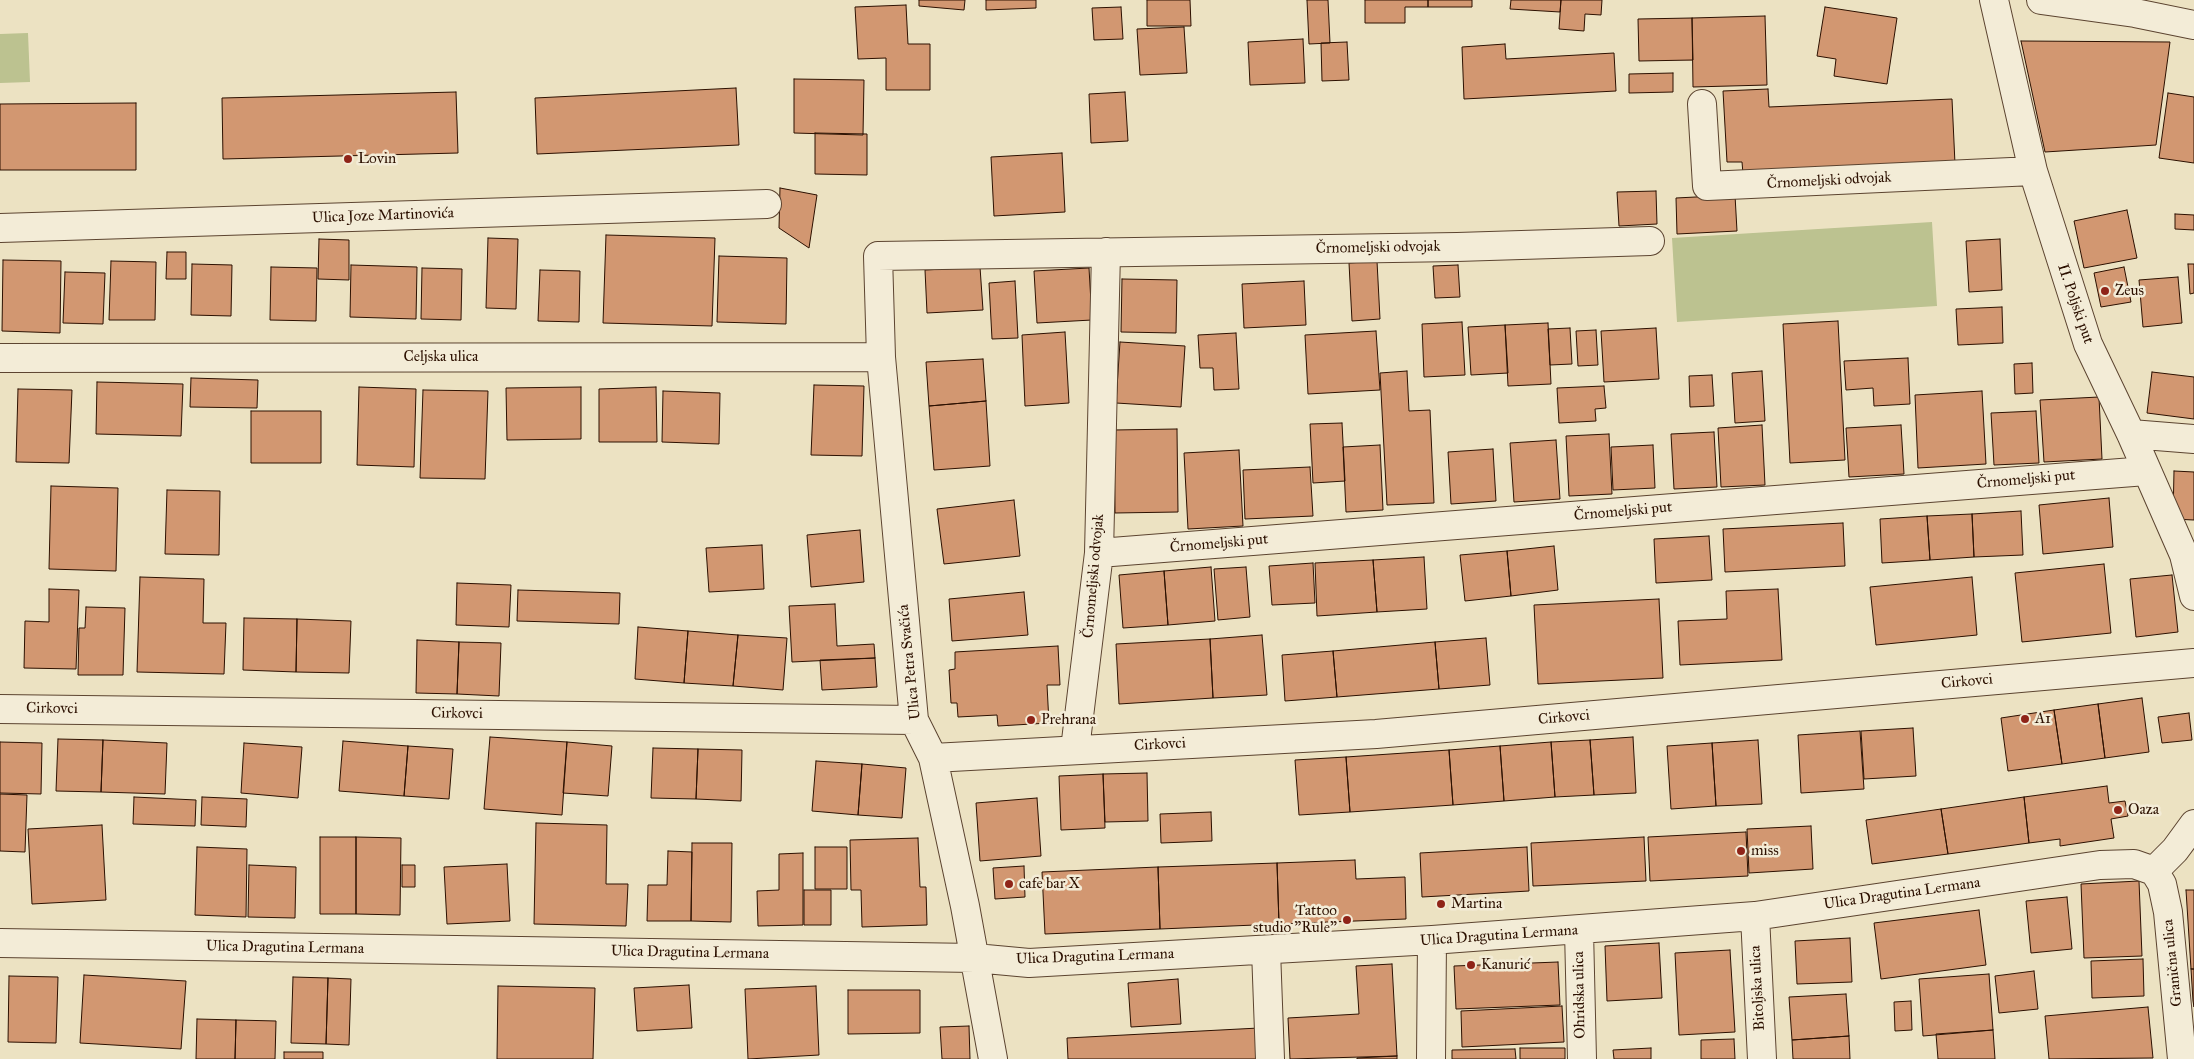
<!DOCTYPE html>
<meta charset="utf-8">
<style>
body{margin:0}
canvas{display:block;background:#ece2c2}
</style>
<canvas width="2194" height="1059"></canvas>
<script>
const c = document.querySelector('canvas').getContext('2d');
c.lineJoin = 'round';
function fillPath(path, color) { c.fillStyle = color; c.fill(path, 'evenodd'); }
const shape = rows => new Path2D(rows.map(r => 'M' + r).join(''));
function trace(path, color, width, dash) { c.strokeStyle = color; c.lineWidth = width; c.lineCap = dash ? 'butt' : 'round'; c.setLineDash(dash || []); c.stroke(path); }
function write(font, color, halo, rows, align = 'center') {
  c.font = font + ' "IM FELL Great Primer",serif'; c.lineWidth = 5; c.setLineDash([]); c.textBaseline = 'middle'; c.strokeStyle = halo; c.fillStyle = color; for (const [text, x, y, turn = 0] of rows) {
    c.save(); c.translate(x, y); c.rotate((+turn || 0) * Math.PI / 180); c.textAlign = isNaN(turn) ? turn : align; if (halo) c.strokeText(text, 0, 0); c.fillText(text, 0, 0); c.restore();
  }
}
fillPath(shape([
 [28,33,30,82,0,83,0,34],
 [1932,222,1937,306,1677,322,1672,238]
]), '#bcc290');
const building = shape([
 [919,0,965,0,964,10,919,6,919,0],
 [986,0,1036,0,1036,8,986,10,986,0],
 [1147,0,1190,0,1191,26,1147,26,1147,0],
 [1307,0,1328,0,1330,43,1309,44,1307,0],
 [1365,0,1428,0,1428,7,1405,7,1405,23,1365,23,1365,0],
 [1428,0,1472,0,1472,7,1428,7,1428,0],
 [1511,0,1561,0,1560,12,1510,9,1511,0],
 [1561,0,1602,0,1601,15,1585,14,1584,31,1559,29,1561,0],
 [906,5,908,44,930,44,930,90,886,90,886,58,858,59,855,7,906,5],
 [1121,7,1123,39,1094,40,1092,8,1121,7],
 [1825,7,1897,18,1887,84,1834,76,1836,59,1817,56,1825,7],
 [1765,16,1767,85,1693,87,1692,18,1765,16],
 [1692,18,1693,60,1639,61,1638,19,1692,18],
 [1184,27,1187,73,1140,75,1137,29,1184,27],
 [1303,39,1305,83,1250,85,1248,42,1303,39],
 [2021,41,2170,42,2156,145,2045,152,2021,41],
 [1347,42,1349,80,1322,81,1321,43,1347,42],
 [1505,44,1506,59,1614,53,1616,91,1464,99,1462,47,1505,44],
 [1673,73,1673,92,1629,93,1629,74,1673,73],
 [794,79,864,80,863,135,794,133,794,79],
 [736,88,739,145,537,154,535,98,736,88],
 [1768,89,1769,107,1952,99,1955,164,1743,174,1742,162,1727,162,1723,91,1768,89],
 [456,92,458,153,223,159,222,98,456,92],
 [1125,92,1128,141,1091,143,1089,94,1125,92],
 [2168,93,2194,97,2194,163,2159,158,2168,93],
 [136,103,136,170,0,170,0,104,136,103],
 [815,133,867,134,867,175,815,174,815,133],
 [1062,153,1065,212,994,216,991,157,1062,153],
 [780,188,817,195,809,248,779,228,780,188],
 [1656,191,1657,224,1619,226,1617,192,1656,191],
 [1735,195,1737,231,1677,234,1676,198,1735,195],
 [2127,210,2137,258,2084,268,2074,221,2127,210],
 [2175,214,2194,215,2194,230,2175,229,2175,214],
 [606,235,715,238,712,326,603,323,606,235],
 [488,238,518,239,516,309,486,308,488,238],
 [319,239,349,240,349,280,318,279,319,239],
 [2000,239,2002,290,1969,292,1966,241,2000,239],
 [167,252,186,252,186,279,166,279,167,252],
 [719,256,787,258,786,324,717,322,719,256],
 [3,260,61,261,60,333,2,331,3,260],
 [111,261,156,262,155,320,109,320,111,261],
 [1377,261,1380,319,1352,321,1349,263,1377,261],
 [192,264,232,265,231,316,191,315,192,264],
 [2188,264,2194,264,2194,293,2190,294,2188,264],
 [351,265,417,267,416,319,350,317,351,265],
 [1458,265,1460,297,1435,298,1433,266,1458,265],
 [271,267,317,268,316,321,270,320,271,267],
 [980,267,983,310,927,313,925,270,980,267],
 [2124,267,2131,302,2101,307,2094,273,2124,267],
 [422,268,462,269,461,320,421,319,422,268],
 [1089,268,1092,320,1037,323,1034,271,1089,268],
 [540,270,580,271,579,322,538,321,540,270],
 [65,272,105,273,103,324,63,323,65,272],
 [2178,277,2182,323,2143,327,2139,280,2178,277],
 [1122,279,1177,280,1176,333,1121,332,1122,279],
 [1015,281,1018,338,992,339,989,283,1015,281],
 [1304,281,1306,325,1244,328,1242,284,1304,281],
 [2002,307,2003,343,1958,345,1956,309,2002,307],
 [1838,321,1845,460,1790,463,1783,324,1838,321],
 [1462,322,1465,375,1424,377,1422,324,1462,322],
 [1548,323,1551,384,1508,386,1505,325,1548,323],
 [1505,325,1508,373,1471,375,1468,327,1505,325],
 [1570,328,1572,364,1550,365,1548,329,1570,328],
 [1656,328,1659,379,1604,382,1601,331,1656,328],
 [1596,330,1598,365,1578,366,1576,331,1596,330],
 [1376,331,1380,390,1308,394,1305,335,1376,331],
 [1065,332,1069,403,1025,406,1022,335,1065,332],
 [1236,333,1239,389,1214,390,1213,368,1200,368,1198,335,1236,333],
 [1120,342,1185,346,1181,407,1116,403,1120,342],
 [1908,358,1910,404,1874,406,1873,388,1846,390,1844,361,1908,358],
 [983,359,986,401,929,406,926,362,983,359],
 [2032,363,2033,393,2015,394,2014,364,2032,363],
 [1407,371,1409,411,1430,410,1434,503,1387,505,1380,373,1407,371],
 [1762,371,1765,421,1735,423,1732,373,1762,371],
 [2152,372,2194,377,2194,419,2147,413,2152,372],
 [1712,375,1714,406,1690,407,1689,376,1712,375],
 [191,378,258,380,257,408,190,407,191,378],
 [97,382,183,384,181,436,96,434,97,382],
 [814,385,864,386,862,456,811,455,814,385],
 [1604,386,1606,408,1595,409,1596,421,1559,423,1557,388,1604,386],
 [359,387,416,389,414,467,357,465,359,387],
 [581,387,581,439,507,440,506,388,581,387],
 [656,387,657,442,599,442,599,389,656,387],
 [18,389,72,390,69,463,16,462,18,389],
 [423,390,488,391,485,479,420,478,423,390],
 [663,391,720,393,719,444,662,442,663,391],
 [1982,391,1986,464,1918,468,1915,395,1982,391],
 [2099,397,2102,459,2044,462,2040,400,2099,397],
 [986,401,990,466,934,470,929,406,986,401],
 [251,411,321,411,321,463,251,463,251,411],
 [2036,411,2039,463,1994,465,1991,413,2036,411],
 [1342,423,1345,481,1313,483,1310,424,1342,423],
 [1762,425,1765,485,1721,487,1718,428,1762,425],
 [1901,425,1904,474,1849,477,1846,428,1901,425],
 [1177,429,1178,512,1115,513,1114,430,1177,429],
 [1714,432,1717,487,1674,489,1671,434,1714,432],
 [1609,434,1612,494,1569,496,1566,436,1609,434],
 [1556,440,1560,499,1514,502,1510,443,1556,440],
 [1380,445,1383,510,1346,512,1343,447,1380,445],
 [1653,445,1655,488,1613,490,1611,447,1653,445],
 [1493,449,1496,501,1451,504,1448,452,1493,449],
 [1239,450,1243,526,1188,529,1184,453,1239,450],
 [1310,467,1313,516,1245,519,1243,470,1310,467],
 [2174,471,2194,472,2194,520,2173,519,2174,471],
 [51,486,118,488,116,571,49,569,51,486],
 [167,490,220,491,219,555,165,554,167,490],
 [2109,498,2113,547,2043,554,2039,505,2109,498],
 [1014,500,1020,556,944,564,937,509,1014,500],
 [2021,511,2023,555,1974,557,1972,514,2021,511],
 [1972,514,1974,557,1930,560,1927,516,1972,514],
 [1927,516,1930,560,1882,563,1880,519,1927,516],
 [1843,523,1845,566,1725,572,1723,529,1843,523],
 [860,530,864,582,811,587,807,535,860,530],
 [1709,536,1712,580,1656,583,1654,539,1709,536],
 [762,545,764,589,709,592,706,548,762,545],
 [1554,546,1558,590,1511,596,1507,551,1554,546],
 [1507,551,1511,596,1465,601,1460,555,1507,551],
 [1424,557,1427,609,1377,612,1373,560,1424,557],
 [1373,560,1377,612,1317,616,1315,563,1373,560],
 [1313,563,1315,603,1272,605,1269,566,1313,563],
 [2104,564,2111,633,2022,642,2015,573,2104,564],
 [1211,567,1215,621,1168,625,1164,571,1211,567],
 [1246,567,1250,617,1218,620,1214,569,1246,567],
 [1164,571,1168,625,1123,628,1119,575,1164,571],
 [2172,575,2178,632,2136,637,2130,579,2172,575],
 [140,577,204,579,203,623,226,623,224,674,137,672,140,577],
 [1972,577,1977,635,1876,645,1870,587,1972,577],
 [457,583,511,585,509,627,456,625,457,583],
 [49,589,79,590,76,669,24,668,25,621,49,622,49,589],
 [1778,589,1782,660,1680,665,1678,621,1727,619,1726,591,1778,589],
 [518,590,620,593,619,624,517,621,518,590],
 [1024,592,1028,635,952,641,949,599,1024,592],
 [1659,599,1663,678,1538,684,1534,605,1659,599],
 [835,604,837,646,874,644,875,658,792,662,789,606,835,604],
 [86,607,125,608,123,675,78,675,79,628,85,628,86,607],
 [244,618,297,619,296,672,243,670,244,618],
 [297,619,351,621,349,673,296,672,297,619],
 [638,627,688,631,684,683,635,679,638,627],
 [688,631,738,635,733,686,684,683,688,631],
 [738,635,787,638,783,690,733,686,738,635],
 [1262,635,1267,695,1213,698,1210,639,1262,635],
 [1486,638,1490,685,1439,689,1435,642,1486,638],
 [1210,639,1213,698,1119,704,1116,644,1210,639],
 [417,640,459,642,457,694,416,693,417,640],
 [459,642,501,643,499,696,457,694,459,642],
 [1435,642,1439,689,1337,697,1333,651,1435,642],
 [1058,646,1060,685,1047,685,1049,723,998,726,997,715,958,717,957,703,951,703,949,670,955,669,955,652,1058,646],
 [1333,651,1337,697,1285,701,1282,655,1333,651],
 [875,658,877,687,822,690,820,660,875,658],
 [2142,698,2149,752,2105,758,2098,704,2142,698],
 [2098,704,2105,758,2062,764,2054,710,2098,704],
 [2054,710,2062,764,2008,771,2001,718,2054,710],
 [2189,713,2192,740,2162,743,2158,717,2189,713],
 [1913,728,1916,776,1864,779,1861,731,1913,728],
 [1860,731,1864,789,1801,793,1798,735,1860,731],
 [490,737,567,742,562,815,484,809,490,737],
 [1633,737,1636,793,1594,795,1590,740,1633,737],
 [58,739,103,740,101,792,56,791,58,739],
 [103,740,167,743,165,794,101,792,103,740],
 [1590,740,1594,795,1555,797,1551,742,1590,740],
 [1758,740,1762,804,1716,806,1712,743,1758,740],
 [343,741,408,746,404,796,339,791,343,741],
 [0,742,42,743,41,794,0,793,0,742],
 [567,742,612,746,608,796,563,793,567,742],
 [1551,742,1555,797,1504,801,1500,746,1551,742],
 [244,743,302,747,298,798,241,793,244,743],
 [1712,743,1716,806,1671,809,1667,746,1712,743],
 [408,746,453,749,449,799,404,796,408,746],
 [1500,746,1504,801,1453,805,1449,750,1500,746],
 [653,748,698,749,696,799,651,798,653,748],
 [698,749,742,750,741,801,696,799,698,749],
 [1449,750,1453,805,1350,812,1346,757,1449,750],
 [1346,757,1350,812,1299,815,1295,760,1346,757],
 [816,761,862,764,858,815,812,811,816,761],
 [862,764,906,768,902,818,858,815,862,764],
 [1147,773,1148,821,1105,822,1103,774,1147,773],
 [1103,774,1105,828,1061,830,1059,776,1103,774],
 [2107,786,2109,803,2125,801,2128,816,2111,819,2114,838,2060,846,2060,839,2029,843,2024,797,2107,786],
 [0,794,27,795,25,852,0,851,0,794],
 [134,797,196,800,195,826,133,824,134,797],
 [202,797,247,799,246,827,201,825,202,797],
 [2024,797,2029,843,1948,854,1941,809,2024,797],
 [1037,798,1041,856,980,861,976,803,1037,798],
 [1941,809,1948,854,1872,864,1866,820,1941,809],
 [1211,812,1212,841,1161,843,1160,814,1211,812],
 [536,823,607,825,606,884,628,884,626,926,534,924,536,823],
 [102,825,106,900,32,904,28,829,102,825],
 [1811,826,1813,869,1749,873,1747,829,1811,826],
 [1746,832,1748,876,1650,881,1648,837,1746,832],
 [320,837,356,837,356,914,320,914,320,837],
 [356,837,401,838,400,915,356,914,356,837],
 [1644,837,1646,881,1533,886,1531,843,1644,837],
 [918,838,920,887,926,887,927,925,862,927,861,890,851,890,850,840,918,838],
 [692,843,732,843,731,922,691,921,692,843],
 [197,847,247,849,246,917,195,915,197,847],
 [815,847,847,847,847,889,815,889,815,847],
 [1527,847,1529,891,1422,897,1420,853,1527,847],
 [668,851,692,852,691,921,647,921,648,885,667,885,668,851],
 [803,853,803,925,758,926,757,891,779,890,779,854,803,853],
 [1355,860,1356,879,1405,877,1406,919,1279,924,1277,863,1355,860],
 [1277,863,1279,924,1160,929,1158,867,1277,863],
 [507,864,510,921,447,924,444,867,507,864],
 [249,865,296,867,295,918,248,917,249,865],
 [402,865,415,865,415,887,402,887,402,865],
 [1024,866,1025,897,995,899,993,868,1024,866],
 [1158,867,1160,929,1045,934,1042,872,1158,867],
 [2139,881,2142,956,2084,958,2081,884,2139,881],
 [804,890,831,890,831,925,804,925,804,890],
 [2186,890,2194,890,2194,969,2191,969,2186,890],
 [2067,897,2072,949,2031,953,2026,901,2067,897],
 [1979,910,1986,965,1881,979,1874,923,1979,910],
 [1850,938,1852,982,1797,984,1795,941,1850,938],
 [1659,943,1662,998,1607,1001,1605,946,1659,943],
 [1730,950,1735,1032,1679,1035,1675,953,1730,950],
 [2143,959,2144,996,2092,998,2091,961,2143,959],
 [1558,962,1560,1005,1456,1009,1454,966,1558,962],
 [1392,964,1397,1056,1290,1059,1288,1018,1359,1014,1356,966,1392,964],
 [2191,969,2194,969,2194,1007,2193,1001,2191,969],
 [2034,971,2038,1009,1999,1013,1995,976,2034,971],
 [1989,974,1993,1030,1923,1036,1919,979,1989,974],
 [84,975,186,981,181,1049,80,1043,84,975],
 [9,976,58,977,56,1043,8,1042,9,976],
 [293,977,328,978,326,1044,291,1043,293,977],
 [328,978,351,979,349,1045,326,1044,328,978],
 [1178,979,1181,1024,1131,1027,1128,983,1178,979],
 [689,985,692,1028,637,1031,634,988,689,985],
 [498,986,595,988,593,1059,497,1059,498,986],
 [816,986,819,1055,748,1059,745,989,816,986],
 [848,990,920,990,920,1033,848,1034,848,990],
 [1846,994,1849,1036,1792,1040,1789,997,1846,994],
 [1911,1001,1912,1030,1895,1031,1894,1002,1911,1001],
 [1562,1006,1564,1042,1462,1047,1461,1011,1562,1006],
 [2148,1007,2153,1058,2049,1059,2045,1016,2148,1007],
 [197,1019,236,1020,235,1059,196,1059,197,1019],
 [236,1020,276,1021,275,1059,235,1059,236,1020],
 [969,1026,970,1059,942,1059,940,1027,969,1026],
 [1259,1028,1260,1059,1068,1059,1067,1038,1259,1028],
 [1993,1030,1995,1059,1938,1059,1936,1034,1993,1030],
 [1849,1036,1850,1059,1793,1059,1792,1040,1849,1036],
 [1734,1039,1735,1059,1701,1059,1701,1040,1734,1039],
 [1520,1048,1565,1048,1565,1059,1520,1059,1520,1048],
 [1651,1048,1651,1059,1614,1059,1613,1050,1651,1048],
 [1515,1049,1516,1059,1452,1059,1452,1050,1515,1049],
 [284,1052,323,1052,323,1059,284,1059,284,1052],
 [1397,1056,1397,1059,1357,1059,1357,1058,1397,1056]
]);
fillPath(building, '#d29771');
trace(building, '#2c1000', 1);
const minor = shape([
 [1994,0,2033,171,2088,344,2131,434,2184,555,2194,596],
 [2041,0,2135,13,2194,25],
 [1702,104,1707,186,2033,171],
 [0,228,767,204],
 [0,358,881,357],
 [2131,434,2194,439],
 [1099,553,2146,471],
 [0,709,914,720],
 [1075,749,1099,553,1106,252],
 [933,758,1376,734,2194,663],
 [2154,871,2162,884,2168,912,2182,1059],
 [2154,871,2175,850,2194,824],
 [1755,916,1762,1059],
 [1579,930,1582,1059],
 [0,943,975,958,1029,963,1432,940,1755,916,2100,865,2134,864,2154,871],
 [1266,950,1270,1059],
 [993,1059,965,906,933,758,914,720,881,357,878,256,1457,247,1650,241],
 [1431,1059,1432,940]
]);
trace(minor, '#5c4430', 30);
trace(minor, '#f3ecd7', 28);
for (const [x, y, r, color] of [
 [348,159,5,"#8f2418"],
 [2105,291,5,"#8f2418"],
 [2025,719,5,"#8f2418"],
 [1031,720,5,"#8f2418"],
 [2118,810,5,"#8f2418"],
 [1741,851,5,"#8f2418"],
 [1009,884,5,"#8f2418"],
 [1441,904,5,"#8f2418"],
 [1347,920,5,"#8f2418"],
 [1471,965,5,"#8f2418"]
]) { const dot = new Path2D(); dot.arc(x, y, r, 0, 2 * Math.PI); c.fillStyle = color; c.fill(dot); trace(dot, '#f3ecd7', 2); }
write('15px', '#2c1000', '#f3ecd7', [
 ["Lovin",358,159],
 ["Zeus",2115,291],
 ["A1",2035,719],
 ["Prehrana",1041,720],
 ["Oaza",2128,810],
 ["miss",1751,851],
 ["cafe bar X",1019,884],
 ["Martina",1451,904],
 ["Tattoo",1337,911,"right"],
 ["studio \"Rule\"",1337,928,"right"],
 ["Kanurić",1481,965]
], 'left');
write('15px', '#2c1000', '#f3ecd7', [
 ["Črnomeljski odvojak",1829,181,-3],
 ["Ulica Joze Martinovića",383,216,-2],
 ["Črnomeljski odvojak",1378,248,-1],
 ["II. Poljski put",2075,304,71],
 ["Celjska ulica",441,357],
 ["Črnomeljski put",2026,480,-5],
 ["Črnomeljski put",1623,512,-5],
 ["Črnomeljski put",1219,544,-5],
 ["Črnomeljski odvojak",1094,576,-85],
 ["Ulica Petra Svačića",910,662,-96],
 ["Cirkovci",1967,682,-5],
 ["Cirkovci",52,709,1],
 ["Cirkovci",457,714,1],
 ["Cirkovci",1564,718,-5],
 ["Cirkovci",1160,745,-3],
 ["Ulica Dragutina Lermana",1902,894,-8],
 ["Ulica Dragutina Lermana",1499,936,-4],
 ["Ulica Dragutina Lermana",285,948,1],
 ["Ulica Dragutina Lermana",690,953,1],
 ["Ulica Dragutina Lermana",1095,957,-2],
 ["Granična ulica",2173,963,-96],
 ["Bitoljska ulica",1758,988,-93],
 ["Ohridska ulica",1580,995,-91]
]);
</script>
